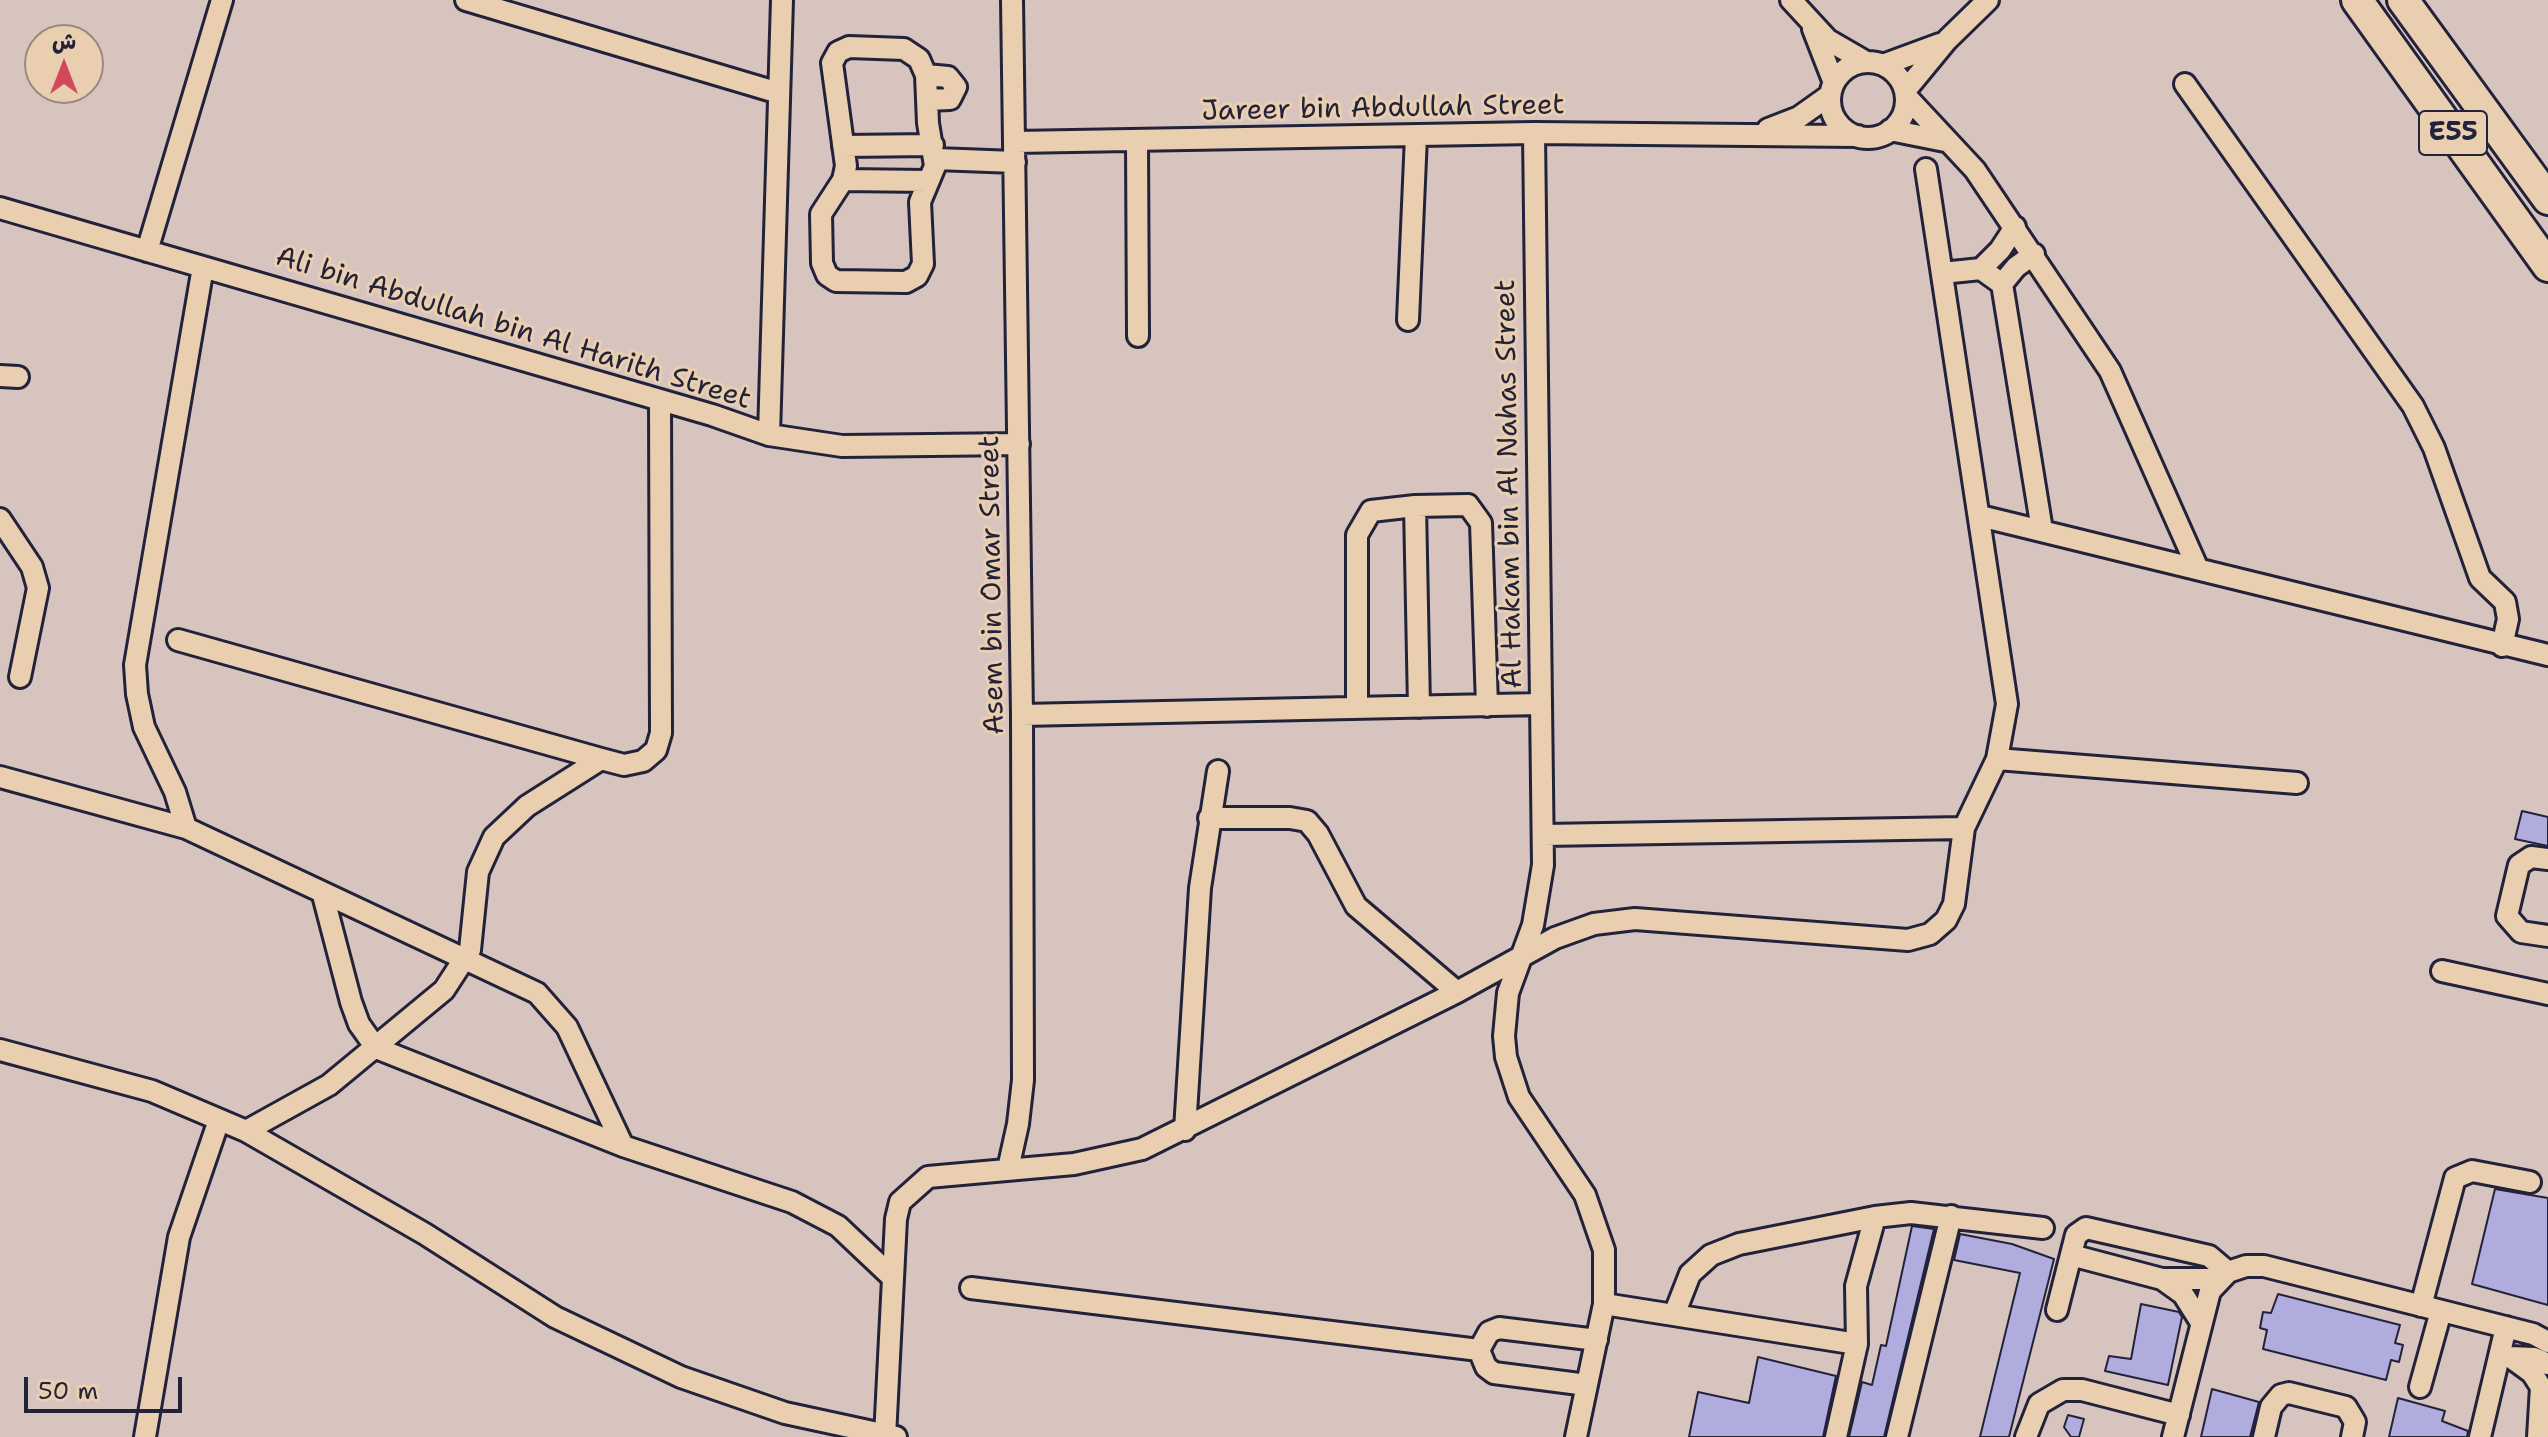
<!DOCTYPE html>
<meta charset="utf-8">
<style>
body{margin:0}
#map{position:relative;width:2548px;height:1437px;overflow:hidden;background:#d8c4be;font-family:"Shantell Sans","Playpen Sans Arabic",sans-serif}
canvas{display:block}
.north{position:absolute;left:24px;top:24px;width:80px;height:80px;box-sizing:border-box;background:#e9cfb0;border:2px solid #998a81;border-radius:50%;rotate:0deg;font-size:22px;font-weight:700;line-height:32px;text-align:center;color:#22223b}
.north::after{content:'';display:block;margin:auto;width:28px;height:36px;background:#d1495b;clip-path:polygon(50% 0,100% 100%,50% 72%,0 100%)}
.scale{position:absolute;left:24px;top:1377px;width:158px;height:36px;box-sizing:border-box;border:4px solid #22223b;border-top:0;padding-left:10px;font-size:24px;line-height:28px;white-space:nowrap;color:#22223b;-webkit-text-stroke:6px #e9cfb0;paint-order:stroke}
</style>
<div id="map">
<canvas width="2548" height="1437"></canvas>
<div class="north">ش</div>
<div class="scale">50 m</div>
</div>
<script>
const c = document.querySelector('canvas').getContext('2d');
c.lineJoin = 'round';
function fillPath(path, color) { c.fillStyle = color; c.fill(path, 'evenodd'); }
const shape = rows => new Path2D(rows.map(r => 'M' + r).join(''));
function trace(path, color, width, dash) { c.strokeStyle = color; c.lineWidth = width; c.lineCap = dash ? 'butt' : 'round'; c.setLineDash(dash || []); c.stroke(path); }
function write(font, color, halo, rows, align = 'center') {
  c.font = font + ' "Shantell Sans",sans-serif'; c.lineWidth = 6; c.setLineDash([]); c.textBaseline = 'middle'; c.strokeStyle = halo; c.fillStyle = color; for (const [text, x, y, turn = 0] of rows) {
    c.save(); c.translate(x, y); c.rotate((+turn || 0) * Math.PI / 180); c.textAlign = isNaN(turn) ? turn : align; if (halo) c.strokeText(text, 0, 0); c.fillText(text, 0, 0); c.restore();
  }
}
const building = shape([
 [2522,811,2548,817,2548,846,2515,839,2522,811],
 [2495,1189,2548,1198,2548,1305,2472,1284,2495,1189],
 [1912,1226,1934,1229,1884,1437,1849,1437,1862,1382,1872,1385,1881,1345,1886,1346,1912,1226],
 [1960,1234,2012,1244,2054,1259,2009,1437,1980,1437,2020,1273,1954,1260,1960,1234],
 [2278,1294,2400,1325,2395,1343,2403,1345,2399,1362,2391,1360,2386,1380,2263,1349,2267,1330,2260,1328,2263,1312,2271,1313,2278,1294],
 [2141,1304,2179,1312,2182,1317,2168,1385,2105,1371,2109,1356,2131,1359,2141,1304],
 [1758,1357,1836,1376,1823,1437,1689,1437,1698,1392,1749,1403,1758,1357],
 [2212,1389,2259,1402,2250,1437,2201,1437,2212,1389],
 [2398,1398,2445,1411,2442,1421,2468,1431,2467,1437,2389,1437,2398,1398],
 [2068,1415,2084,1419,2079,1437,2071,1437,2064,1427,2068,1415]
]);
fillPath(building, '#b0acde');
trace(building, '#22223b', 2);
const minor = shape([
 [466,0,779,93],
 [1791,0,1828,40,1866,62],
 [1813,29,1834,83],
 [849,47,904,49,919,59,926,75,928,123,935,166,920,202,923,264,917,276,906,282,836,281,827,275,822,263,821,214,843,180,846,166,832,63,838,52,849,47],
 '1830 100a38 38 0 1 1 76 0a38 38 0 1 1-76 0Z',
 [1883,65,1940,44],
 [926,75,948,77,956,87,950,99,927,100],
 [2185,84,2413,406,2434,448,2480,578,2505,602,2508,619,2502,646],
 [1905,91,1947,40,1988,0],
 [1906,96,1975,170,2110,371,2198,569],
 [1768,129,1799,117,1830,95],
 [1890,130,1945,141],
 [1534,133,1543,865,1533,925,1508,993,1504,1036,1506,1057,1519,1097,1585,1195,1604,1250,1604,1304,1576,1437],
 [1015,142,1534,133,1858,136],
 [1137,142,1138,336],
 [843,146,933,145],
 [936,159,1015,162],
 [843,180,928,181],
 [0,208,712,415,769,435,842,446,1019,444],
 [147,251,222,0],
 [1981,269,2000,250,2015,227],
 [1942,273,1981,269,2002,284,2042,530],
 [2002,284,2016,267,2034,254],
 [1408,320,1416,136],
 [0,376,18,377],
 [769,435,782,0],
 [1415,506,1419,707],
 [1980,516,2548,655],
 [0,519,32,567,38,588,20,677],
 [178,640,601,759,624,765,643,761,656,750,661,733,660,400],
 [1357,708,1357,535,1371,511,1415,506,1468,505,1481,523,1487,706],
 [1022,715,1540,704],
 [1997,759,2297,783],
 [0,777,186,828,537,993,567,1027,623,1146],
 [1209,818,1290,818,1307,821,1318,834,1356,906,1457,992],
 [186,828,175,792,144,727,137,694,135,665,203,267],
 [1544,835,1964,828],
 [2548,859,2531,857,2519,865,2507,916,2521,932,2548,936],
 [323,895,351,1002,359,1024,376,1048,623,1146,792,1202,838,1226,893,1278],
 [2442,971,2548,994],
 [0,1050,152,1091,246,1131,425,1234,555,1317,681,1377,785,1413,896,1437],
 [1185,1130,1200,888,1218,771],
 [246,1131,329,1085,444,990,470,950,478,872,494,837,527,806,601,759],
 [1008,1169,1018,1124,1023,1080,1022,715,1012,0],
 [2071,1255,2162,1279,2220,1279],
 [2162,1279,2183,1294,2200,1321],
 [971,1288,1479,1350],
 [1604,1304,1857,1344],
 [2421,1306,2455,1178,2472,1171,2530,1182],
 [2057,1310,2076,1235,2086,1228,2209,1256,2228,1272],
 [1674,1315,1690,1274,1711,1255,1739,1244,1875,1217,1911,1213,2043,1228],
 [2509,1357,2534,1358,2548,1364],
 [2510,1357,2532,1373,2541,1387,2538,1437],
 [1587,1385,1494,1373,1486,1367,1479,1350,1489,1332,1499,1328,1597,1340],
 [2420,1387,2441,1311],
 [145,1437,179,1237,219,1120],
 [885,1437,896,1219,900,1202,928,1177,1074,1164,1142,1149,1457,992,1555,938,1594,924,1635,919,1908,940,1930,934,1946,920,1954,904,1964,828,1997,759,2007,704,1926,169],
 [1836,1437,1857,1344,1856,1286,1875,1217],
 [1897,1437,1951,1216],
 [2026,1437,2039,1404,2063,1390,2082,1390,2179,1415],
 [2173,1437,2210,1291,2228,1272,2246,1266,2264,1266,2533,1334,2548,1342],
 [2264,1437,2271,1407,2281,1395,2289,1393,2346,1407,2355,1422,2352,1437],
 [2480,1437,2506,1327]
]);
const highway = shape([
 [2357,0,2548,266],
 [2403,0,2548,199]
]);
trace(minor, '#22223b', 26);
trace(highway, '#22223b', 36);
trace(minor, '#e9cfb0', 20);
trace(highway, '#e9cfb0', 30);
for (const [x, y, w] of [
 [2453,133,68]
]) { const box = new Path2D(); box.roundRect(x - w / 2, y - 22, w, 44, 6); c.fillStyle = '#e9cfb0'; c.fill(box); trace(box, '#22223b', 2); }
write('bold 26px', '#22223b', null, [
 ["E55",2453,133]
]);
write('28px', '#22223b', '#e9cfb0', [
 ["Jareer bin Abdullah Street",1383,109,-1],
 ["Ali bin Abdullah bin Al Harith Street",513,329,17],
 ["Al Hakam bin Al Nahas Street",1510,484,-91],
 ["Asem bin Omar Street",993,585,-91]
]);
</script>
